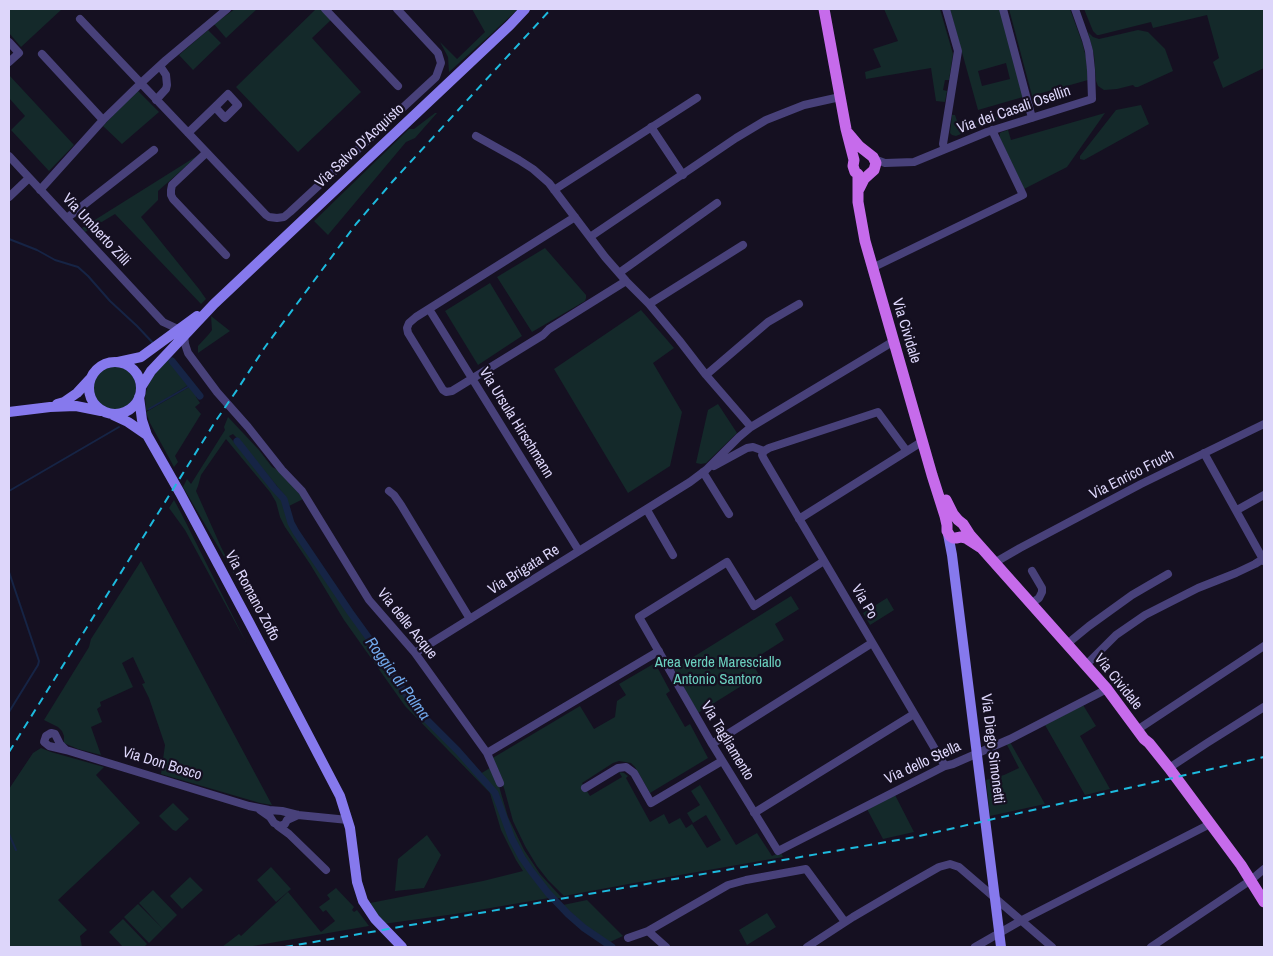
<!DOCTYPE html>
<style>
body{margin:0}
#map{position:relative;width:1273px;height:956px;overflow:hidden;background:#151021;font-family:"Archivo Narrow",sans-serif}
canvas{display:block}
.frame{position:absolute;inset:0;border:10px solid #ddd6fa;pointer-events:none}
</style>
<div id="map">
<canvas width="1273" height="956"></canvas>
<div class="frame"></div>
</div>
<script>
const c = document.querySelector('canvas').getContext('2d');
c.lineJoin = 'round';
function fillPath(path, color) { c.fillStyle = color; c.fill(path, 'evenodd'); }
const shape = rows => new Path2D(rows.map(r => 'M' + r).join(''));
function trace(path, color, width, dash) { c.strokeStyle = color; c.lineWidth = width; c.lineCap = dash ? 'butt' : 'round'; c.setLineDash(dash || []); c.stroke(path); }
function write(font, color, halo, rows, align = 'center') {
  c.font = font + ' "Archivo Narrow",sans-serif'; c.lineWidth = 4.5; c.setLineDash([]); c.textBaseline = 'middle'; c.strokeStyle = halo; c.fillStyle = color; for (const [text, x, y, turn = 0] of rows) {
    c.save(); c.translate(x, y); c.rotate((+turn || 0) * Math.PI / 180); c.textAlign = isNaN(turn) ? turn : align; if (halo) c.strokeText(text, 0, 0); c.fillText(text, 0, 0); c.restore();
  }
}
fillPath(shape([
 [9,9,62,9,21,47,9,33],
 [235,9,257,9,226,38,214,24],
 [316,9,323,9,332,19,312,38,361,92,298,152,236,87],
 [472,9,518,9,488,37,449,72,448,57,440,42,457,59,485,32],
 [884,9,940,9,953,54,949,80,945,80,943,90,947,91,945,102,936,101,931,68,866,79,865,72,881,67,873,49,898,41],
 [950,9,1000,9,1023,97,978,110],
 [1006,63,1010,79,982,86,978,71],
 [1009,9,1070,9,1082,42,1086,57,1088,80,1038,94,1042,106,1035,107],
 [1084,9,1264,9,1264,68,1223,88,1213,62,1219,58,1207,15,1153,28,1151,22,1099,35,1097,35,1093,31],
 [208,30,221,43,193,70,179,55],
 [1138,30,1148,32,1165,49,1173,71,1138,87,1135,87,1133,85,1117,89,1104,90,1098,86,1096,81,1094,55,1088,32,1093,37,1099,39],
 [9,75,74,145,49,171,11,130,25,116,9,98],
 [137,90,159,112,122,144,103,126],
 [1141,105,1149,124,1084,160,1080,159,1080,156,1116,110],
 [1026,108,1026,110,1024,111,990,122,956,136,952,135,950,133,952,115,955,115,959,127],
 [435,113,437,113,415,138,406,142,328,235,314,221,409,129,414,129],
 [1105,113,1067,167,1024,189,1000,138,1000,133,1002,132,1008,130,1011,140],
 [200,154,158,191,158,200,141,217,199,289,206,299,201,304,115,214,85,232,82,228],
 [545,248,586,295,586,298,585,301,532,332,497,277],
 [490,283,522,336,478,365,445,311],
 [641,310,674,348,653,363,682,412,670,466,628,493,554,369],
 [211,316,230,331,198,353,198,346,209,334,212,330],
 [168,358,190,384,146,411,145,396,148,385,150,380],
 '92 388a22 22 0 1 1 44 0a22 22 0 1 1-44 0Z',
 [191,386,198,395,196,397,200,403,195,407,201,414,175,456,178,462,174,467,150,423,146,412],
 [718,404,737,433,706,463,701,464,696,463,708,410],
 [228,417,259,450,272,467,278,470,296,489,303,499,289,506,286,497,239,440,233,434,229,436,280,498,283,502,288,522,293,532,370,644,413,707,443,737,493,793,510,840,525,867,552,899,549,898,455,914,383,924,370,903,483,881,523,871,516,860,501,830,490,793,405,706,344,620,310,564,285,527,280,517,276,502,270,492,226,439,201,475,198,486,196,491,221,547,240,584,183,487,187,479,191,484,225,430,224,427],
 [174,500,181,513,247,644,185,530,169,508],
 [141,561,272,805,260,803,161,774,165,745,149,698,142,684,145,683,133,657,122,663,133,687,100,702,101,706,97,709,102,722,91,727,101,755,78,749,64,743,64,736,62,731,58,727,44,720,89,647,91,639],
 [791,596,799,609,775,624,784,640,751,661,759,675,698,713,674,669],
 [887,598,894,610,870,625,863,613],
 [655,663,670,691,666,694,685,727,690,724,708,758,650,793,635,767,631,763,619,761,613,763,582,783,590,796,622,777,619,772,624,773,628,776,626,778,650,822,664,814,669,824,680,818,686,828,692,824,707,848,721,840,706,815,693,823,687,813,700,805,691,791,700,785,736,845,757,833,772,856,781,852,783,857,634,883,564,896,548,880,537,866,525,846,513,821,504,788,491,759,580,706,594,729,615,717,617,701,626,695,619,684],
 [1083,705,1096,726,1080,736,1110,789,1085,795,1045,725],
 [1010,742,1045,804,990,816,986,780,1004,775,1019,768,1006,743],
 [41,748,51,752,104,767,96,775,140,823,58,900,87,930,80,936,82,947,9,947,9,789,33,753],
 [490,768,498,783,508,817,524,850,540,874,562,898,557,898,550,891,534,872,516,843,505,818,496,792,480,774],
 [895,795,914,832,883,839,867,809],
 [173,803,189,819,176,831,173,830,159,816],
 [427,835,441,855,424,888,395,891,398,859],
 [271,867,291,889,276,902,257,880],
 [190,877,203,890,182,909,170,896],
 [336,888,354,907,352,910,354,912,357,910,369,926,247,947,222,947,239,934,241,936,288,892,321,932,335,921,326,910,323,912,319,907,330,899,327,895],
 [153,890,177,915,163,929,139,903],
 [587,900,623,936,610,942,586,926,563,905],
 [138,904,163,929,149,943,124,917],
 [767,913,776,927,747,945,739,930],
 [123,919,147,944,144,947,123,947,109,932]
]), '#14292a');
trace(shape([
 [9,239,37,250,55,260,78,267,88,276,110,301,137,326,153,343],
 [149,409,191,385],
 [9,491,119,427],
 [9,572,39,661,38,665,9,712],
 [9,834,16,850]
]), '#162445', 2);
trace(shape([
 [172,361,200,396],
 [237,441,274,488,284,499,291,523,296,532,350,612,371,641,415,708,458,751,495,793,512,839,522,858,531,871,548,893,568,914,584,928,612,947]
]), '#162445', 7);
trace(shape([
 [325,9,398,86],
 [1003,9,1032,118],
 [80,19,266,215,269,217,277,218,284,217,290,212,436,77,441,63,438,53,397,9],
 [9,42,19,53,9,62],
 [42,54,103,120],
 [156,100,166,89,167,85,166,75,160,66],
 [651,127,683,175],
 [188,133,215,107,228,94,238,105,225,118,215,107],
 [476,136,519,160,533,169,549,183,605,257,626,281,649,304,679,340,706,375,751,427],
 [945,149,943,144,958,51,946,9],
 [206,153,172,185,171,190,171,195,173,199,226,255],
 [9,156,163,322,178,329,184,335,185,344,188,353,217,392,248,427,282,470,302,491,369,600,415,653,487,753,659,651],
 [874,159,885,163,914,162,987,132,1092,99,1091,70,1089,51,1086,40,1075,9],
 [40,190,103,120,141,83,166,60,227,9],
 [554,190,697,98],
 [9,197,29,178],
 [575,217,416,317,409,323,407,328,408,333,443,390,446,392,452,391,543,335,549,329,626,281],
 [67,218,154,150],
 [590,237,736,138,766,120,804,105,840,97],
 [872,268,1023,195,992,130],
 [619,273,717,203],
 [649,304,743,245],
 [429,309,579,551],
 [706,375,768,322,799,304],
 [764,451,762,455,764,459,945,766],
 [764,451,769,448,878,412,906,450],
 [1204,453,1264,561],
 [714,466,747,448,753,447,764,451],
 [703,472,729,514],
 [389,491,394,495,401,505,470,619],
 [647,510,673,555],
 [1237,510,1264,495],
 [799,519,923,441],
 [824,561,754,606,727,562,639,617,712,744,778,851,945,766,953,764,1010,739,1107,689],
 [994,563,1020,548,1141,484,1264,424],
 [1031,604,1039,598,1042,592,1042,588,1032,571],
 [1067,644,1089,626,1132,595,1168,574],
 [415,653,690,482,706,470,739,437,751,427,894,341],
 [1086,665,1116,635,1145,615,1198,588,1236,573,1255,564,1263,559],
 [1137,730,1264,646],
 [712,744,872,643],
 [66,750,60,744,55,734,51,733,46,736,44,742,49,746,66,750,249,806,269,810,282,811,298,815,348,820],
 [487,753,500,783],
 [1169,768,1207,743,1264,707],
 [585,788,618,768,626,767,634,773,651,803,722,761],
 [260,810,270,817,274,823,280,826,285,824,287,820,298,815],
 [754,813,914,714],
 [278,826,289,834,326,870],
 [648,931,666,947],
 [628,938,648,931,728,885,746,880,806,869,845,922],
 [807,947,853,917,904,887,939,867,950,864,959,867,1052,947],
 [975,947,1022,920,1210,824],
 [1151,947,1251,880,1264,869]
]), '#48417a', 8);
trace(shape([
 '89 388a26 26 0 1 1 52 0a26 26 0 1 1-52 0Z',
 [118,362,141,357,197,316],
 [141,387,151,371,214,304,510,25,525,9],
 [139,397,142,420,147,435,180,493,249,622,340,796,350,828,357,882,363,901,375,919,402,947],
 [57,404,64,402,77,393,90,379],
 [9,412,50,407,76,406,101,411],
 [113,415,128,422,147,435],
 [948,534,952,555,1001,947]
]), '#8679ed', 10);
trace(shape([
 [824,9,846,129,854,160,853,166,855,172,858,174,858,202,865,241,932,475,945,516,947,525,947,531,950,536,953,538,956,538,961,537,966,538,980,547],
 [848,133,859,146,873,157,876,163,874,170,864,179,859,189],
 [946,500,953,514,958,520,963,524,970,535,1107,689,1144,739,1149,743,1169,768,1241,865,1264,902]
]), '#c66beb', 11);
trace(shape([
 [9,752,215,422,239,387,265,347,356,224,393,181,551,9],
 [285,947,915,837,1264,757]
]), '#1dbade', 2, [8, 6]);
write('15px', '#ddd6fa', '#151021', [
 ["Via dei Casali Osellin",1014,110,-19],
 ["Via Salvo D'Acquisto",360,146,-43],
 ["Via Umberto Zilli",96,230,47],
 ["Via Cividale",906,331,73],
 ["Via Ursula Hirschmann",516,423,58],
 ["Via Enrico Fruch",1132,475,-27],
 ["Via Brigata Re",524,570,-32],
 ["Via Romano Zoffo",252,596,62],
 ["Via Po",864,602,60],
 ["Via delle Acque",407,624,51],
 ["Via Cividale",1118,682,51],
 ["Via Tagliamento",727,741,59],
 ["Via Diego Simonetti",992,749,83],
 ["Via dello Stella",923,763,-25],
 ["Via Don Bosco",162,764,17]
]);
write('15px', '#6bd0bf', '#151021', [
 ["Area verde Maresciallo",718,663],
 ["Antonio Santoro",718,680]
]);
write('italic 16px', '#71a9ec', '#151021', [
 ["Roggia di Palma",397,679,54]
]);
</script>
